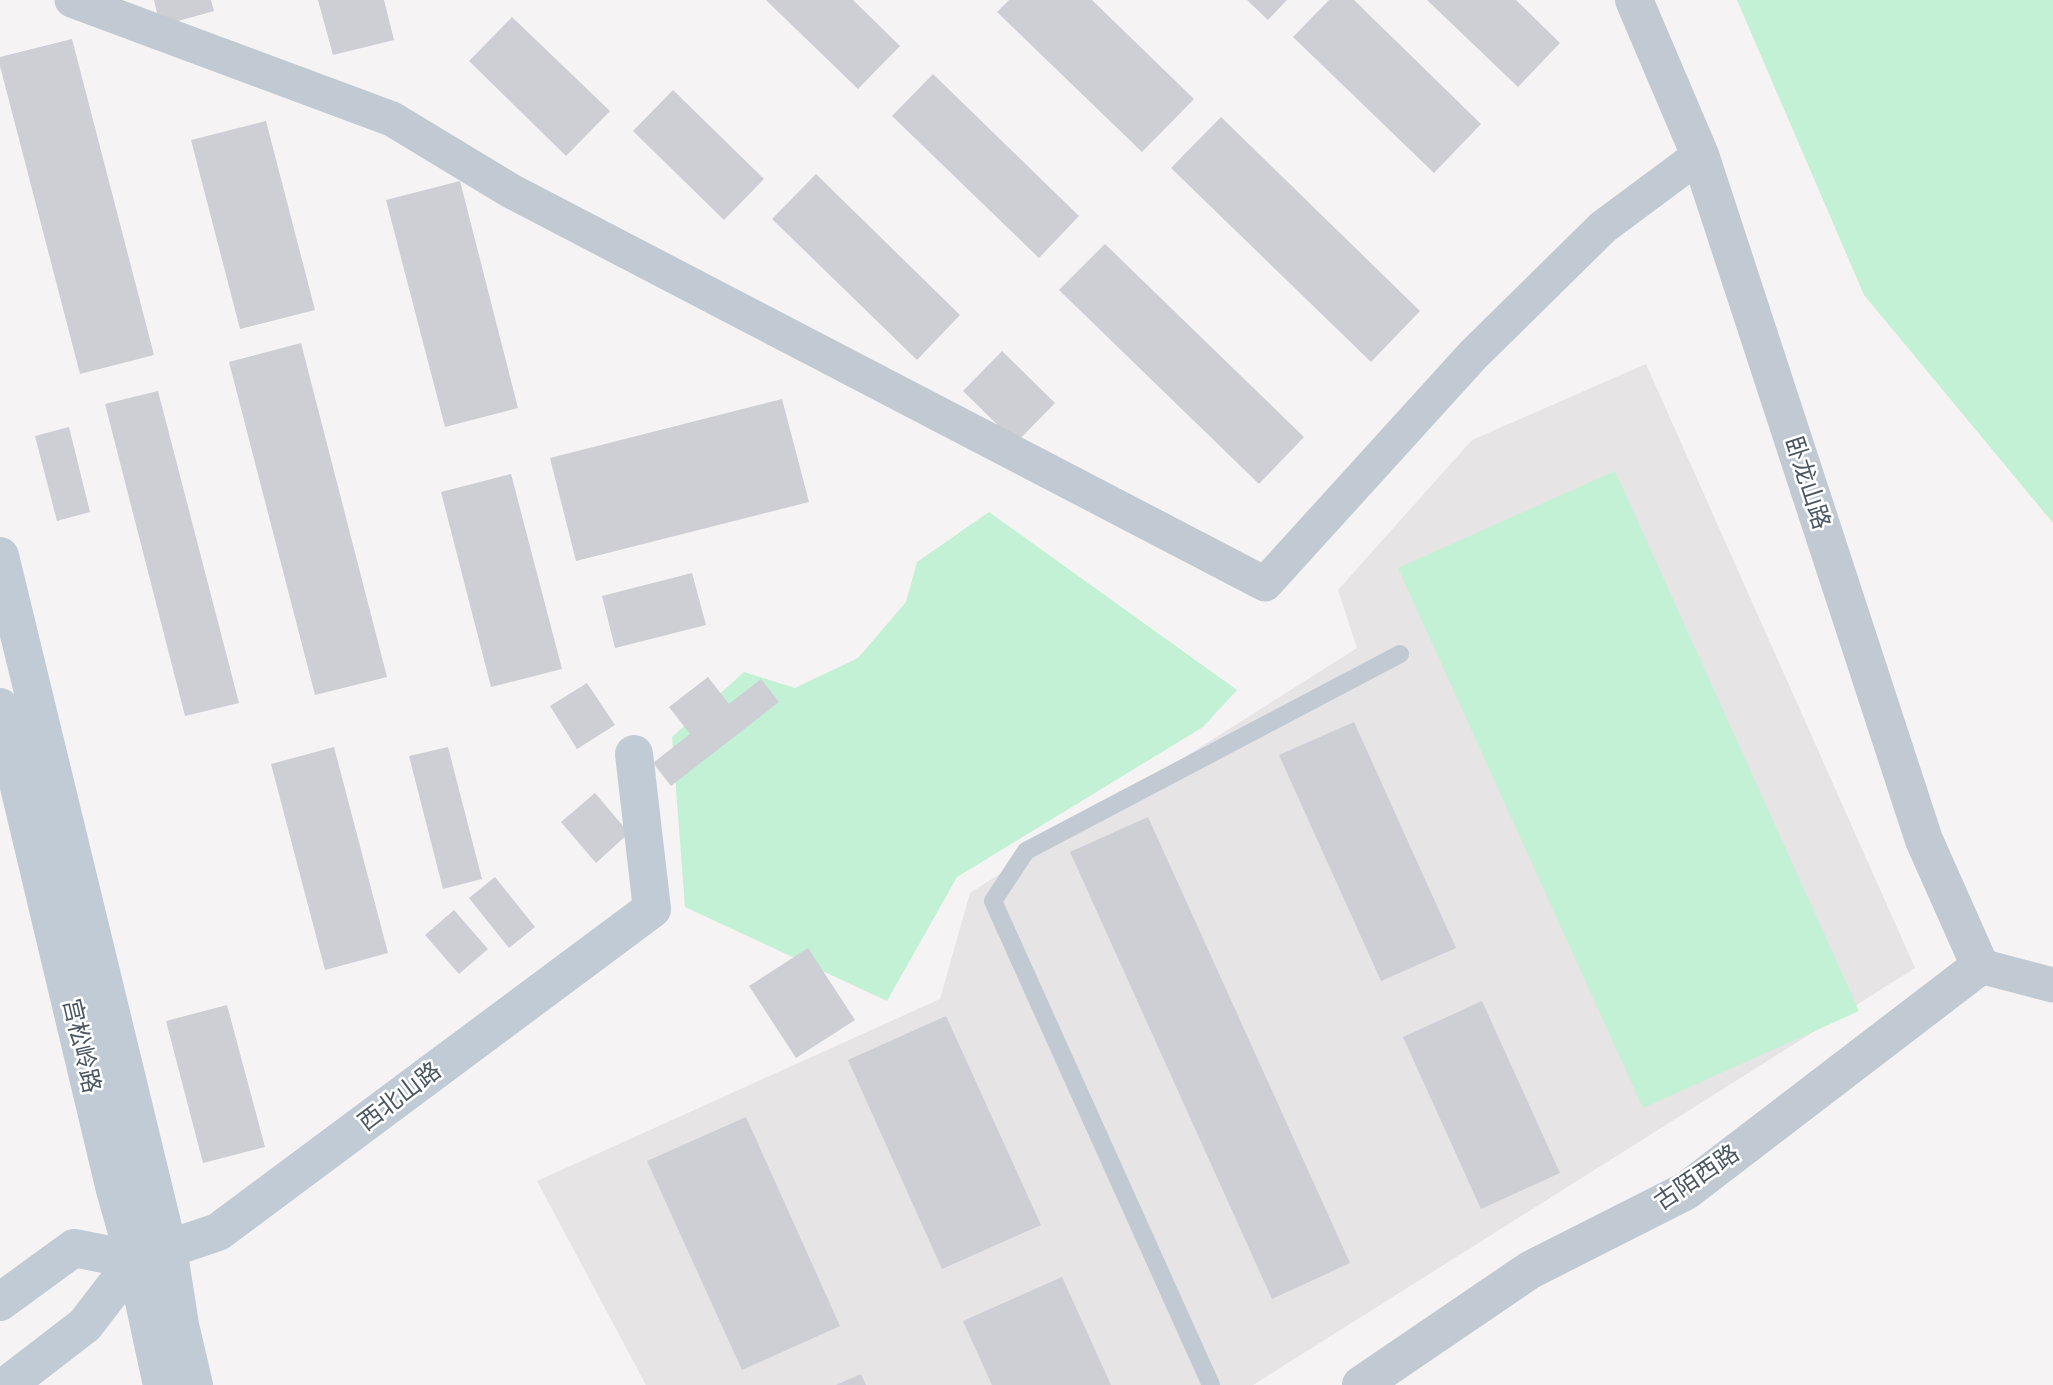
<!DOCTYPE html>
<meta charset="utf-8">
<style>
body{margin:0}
canvas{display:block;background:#f5f3f3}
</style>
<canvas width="2053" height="1385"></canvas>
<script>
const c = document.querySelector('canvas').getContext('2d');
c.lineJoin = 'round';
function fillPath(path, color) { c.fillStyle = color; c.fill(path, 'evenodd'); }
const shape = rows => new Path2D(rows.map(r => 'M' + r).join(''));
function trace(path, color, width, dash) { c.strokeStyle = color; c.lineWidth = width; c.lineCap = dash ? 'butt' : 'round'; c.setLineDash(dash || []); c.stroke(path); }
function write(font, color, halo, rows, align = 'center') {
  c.font = font + ' Mulish,"Noto Sans SC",sans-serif'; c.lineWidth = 5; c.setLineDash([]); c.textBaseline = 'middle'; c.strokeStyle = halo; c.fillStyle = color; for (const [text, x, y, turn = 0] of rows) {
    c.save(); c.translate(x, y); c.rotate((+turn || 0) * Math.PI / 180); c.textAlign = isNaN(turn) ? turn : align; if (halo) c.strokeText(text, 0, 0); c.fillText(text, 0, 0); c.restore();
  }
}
fillPath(shape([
 [1646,364,1915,968,1253,1385,646,1385,537,1181,940,999,970,893,1357,648,1338,590,1472,440]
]), '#e6e4e5');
fillPath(shape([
 [1737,0,2053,0,2053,523,1864,295],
 [1615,471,1859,1011,1643,1108,1398,568],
 [989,512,1237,690,1203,727,957,877,887,1001,685,907,672,737,744,672,795,688,858,658,906,602,917,562]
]), '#c3f1d5');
fillPath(shape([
 [154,0,211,0,214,11,160,26],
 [318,0,384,0,394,40,333,55],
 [766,0,853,0,900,46,858,89],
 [1009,0,1092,0,1194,99,1142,152,997,12],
 [1247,0,1287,0,1268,20],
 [1329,0,1354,0,1481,124,1434,173,1293,37],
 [1427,0,1516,0,1560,43,1518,87],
 [512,17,610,111,566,156,469,61],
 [72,39,154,355,80,374,0,66,0,57],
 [933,74,1079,216,1039,258,892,116],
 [673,90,764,179,724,220,633,131],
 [1221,117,1420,311,1371,362,1171,168],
 [266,121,315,310,240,329,191,140],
 [816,174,960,315,917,360,772,219],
 [460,181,518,408,445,427,386,200],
 [1105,244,1304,437,1259,484,1059,290],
 [301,343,387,677,315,695,229,362],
 [1002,351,1055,403,1016,443,963,391],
 [158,391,239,703,185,716,105,404],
 [782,399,809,502,576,561,550,458],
 [69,427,90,512,57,521,35,436],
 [511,474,562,669,491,687,441,492],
 [692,573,706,625,615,648,602,596],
 [708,677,729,704,761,679,779,702,671,786,653,763,690,734,669,707],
 [587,683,615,725,577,749,550,706],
 [1354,722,1456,948,1381,981,1279,755],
 [334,747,388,953,325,970,271,764],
 [448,747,482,879,443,889,409,756],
 [595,793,629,833,596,863,561,822],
 [1148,817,1350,1263,1272,1299,1070,852],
 [495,877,535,927,509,948,469,898],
 [454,910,488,949,459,974,425,935],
 [808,948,855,1020,796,1058,749,986],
 [1482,1001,1560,1173,1481,1209,1403,1037],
 [227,1005,265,1147,203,1163,166,1021],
 [946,1016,1041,1225,942,1269,848,1060],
 [746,1117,840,1326,742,1370,647,1161],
 [1062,1277,1111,1385,992,1385,963,1321],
 [861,1374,866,1385,836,1385]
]), '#cdcfd5');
trace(shape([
 [1211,1385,993,901,1026,851,1400,654]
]), '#c1cad2', 18);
trace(shape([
 [72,0,392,119,511,191,1265,584,1473,355,1603,227,1700,155],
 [1980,966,2053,985]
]), '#c1cad2', 35);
trace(shape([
 [1361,1385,1530,1270,1686,1191,1980,966,1924,840,1700,155,1634,0]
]), '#c1cad2', 38);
trace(shape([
 [0,556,168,1248,180,1325,194,1385],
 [0,707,115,1190,135,1260,162,1385],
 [0,1302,74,1248,135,1260,218,1232,652,909,634,754],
 [7,1385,85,1325,135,1260]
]), '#c1cbd6', 38);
write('24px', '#4a5661', '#fff', [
 ["卧龙山路",1807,483,72],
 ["宫松岭路",81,1046,77],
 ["西北山路",400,1097,-37],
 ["古陌西路",1697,1178,-34]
]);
</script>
